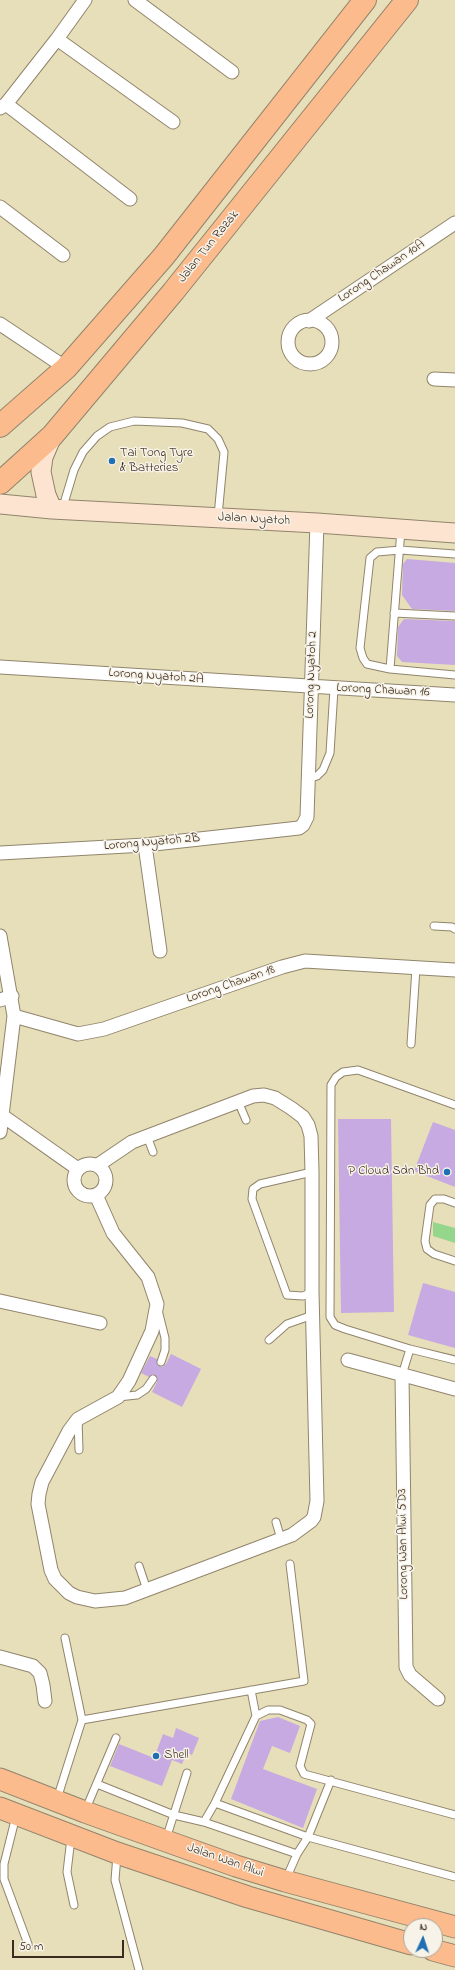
<!DOCTYPE html>
<style>
body{margin:0}
#map{position:relative;width:455px;height:1970px;overflow:hidden;background:#e7dfb9;font-family:"Indie Flower",sans-serif}
canvas{display:block}
.north{position:absolute;left:403px;top:1918px;width:40px;height:40px;box-sizing:border-box;background:#f7f3e8;border:1px solid #aca397;border-radius:50%;rotate:3deg;font-size:11px;font-weight:700;line-height:16px;text-align:center;color:#3b2a1e}
.north::after{content:'';display:block;margin:auto;width:14px;height:18px;background:#1f6fb2;clip-path:polygon(50% 0,100% 100%,50% 72%,0 100%)}
.scale{position:absolute;left:12px;top:1940px;width:112px;height:18px;box-sizing:border-box;border:2px solid #3b2a1e;border-top:0;padding-left:5px;font-size:12px;line-height:14px;white-space:nowrap;color:#3b2a1e;-webkit-text-stroke:3px #f7f3e8;paint-order:stroke}
</style>
<div id="map">
<canvas width="455" height="1970"></canvas>
<div class="north">N</div>
<div class="scale">50 m</div>
</div>
<script>
const c = document.querySelector('canvas').getContext('2d');
c.lineJoin = 'round';
function fillPath(path, color) { c.fillStyle = color; c.fill(path, 'evenodd'); }
const shape = rows => new Path2D(rows.map(r => 'M' + r).join(''));
function trace(path, color, width, dash) { c.strokeStyle = color; c.lineWidth = width; c.lineCap = dash ? 'butt' : 'round'; c.setLineDash(dash || []); c.stroke(path); }
function write(font, color, halo, rows, align = 'center') {
  c.font = font + ' "Indie Flower",sans-serif'; c.lineWidth = 3; c.setLineDash([]); c.textBaseline = 'middle'; c.strokeStyle = halo; c.fillStyle = color; for (const [text, x, y, turn = 0] of rows) {
    c.save(); c.translate(x, y); c.rotate((+turn || 0) * Math.PI / 180); c.textAlign = isNaN(turn) ? turn : align; if (halo) c.strokeText(text, 0, 0); c.fillText(text, 0, 0); c.restore();
  }
}
fillPath(shape([
 [433,1222,455,1228,455,1243,433,1236]
]), '#95d68d');
fillPath(shape([
 [407,559,455,563,455,611,412,609,402,595,403,564],
 [404,619,455,621,455,665,402,662,397,656,398,627],
 [338,1119,391,1119,394,1312,341,1313],
 [433,1122,455,1130,455,1187,414,1171],
 [423,1283,455,1292,455,1348,408,1335],
 [171,1354,201,1369,182,1407,152,1392,157,1382,157,1377,153,1374,149,1377,141,1373,150,1356,157,1359,157,1365,162,1367,166,1364],
 [278,1717,300,1726,290,1753,272,1746,263,1769,317,1789,303,1828,231,1799,260,1721],
 [176,1728,199,1738,192,1755,187,1753,182,1764,172,1760,162,1786,110,1766,119,1744,154,1758,163,1734,173,1738]
]), '#c6aae1');
const lane = shape([
 [62,510,74,470,83,452,97,436,110,427,134,421,182,423,208,429,218,439,224,452,218,516],
 [455,554,400,550,377,552,370,558,360,648,363,658,367,664,390,669,455,675],
 [394,613,455,616],
 [390,669,401,530],
 [308,779,317,776,323,770,330,753,334,689],
 [434,926,452,927,455,929],
 [411,1044,416,968],
 [238,1101,246,1120],
 [455,1105,358,1070,343,1072,336,1077,331,1085,330,1317,335,1325,345,1329,410,1349,455,1360],
 [147,1136,153,1152],
 [312,1172,260,1184,253,1189,252,1199,287,1295,303,1296,312,1292],
 [455,1203,444,1199,435,1199,430,1205,425,1241,427,1249,434,1254,455,1261],
 [158,1310,165,1338,165,1350,161,1362],
 [269,1340,287,1324,313,1315],
 [402,1375,410,1349],
 [118,1397,137,1395,146,1389,153,1379],
 [78,1419,79,1450],
 [276,1522,281,1539],
 [139,1566,147,1590],
 [65,1638,82,1720,304,1681,290,1564],
 [251,1690,256,1716],
 [97,1784,174,1815,204,1822,297,1854],
 [57,1799,82,1720],
 [215,1803,308,1837,455,1877],
 [85,1811,116,1738],
 [16,1816,4,1864,4,1879,28,1944],
 [204,1822,215,1803,256,1716,268,1710,280,1710,307,1720,311,1724,300,1766,304,1774,455,1815],
 [71,1838,67,1872,74,1905],
 [166,1839,187,1773],
 [117,1855,115,1880,139,1970],
 [286,1879,297,1854,308,1837,331,1780]
]);
const street = shape([
 [135,0,232,72],
 [57,39,173,122],
 [6,104,130,199],
 [0,108,6,104,57,39,85,0],
 [0,207,63,255],
 '288 342a22 22 0 1 1 44 0a22 22 0 1 1-44 0Z',
 [309,321,455,223],
 [0,324,66,368],
 [434,379,455,380],
 [0,667,455,695],
 [145,845,160,951],
 [0,853,145,845,299,828,303,825,307,817,317,523],
 [0,936,14,1016,0,1132],
 [0,1000,12,996],
 [14,1016,78,1034,104,1029,282,967,305,961,455,970],
 [3,1116,78,1169],
 '74 1180a16 16 0 1 1 32 0a16 16 0 1 1-32 0Z',
 [96,1195,113,1233,148,1277,157,1304,152,1331,129,1381,118,1397,78,1419,69,1431,42,1482,39,1494,38,1504,51,1570,55,1579,69,1593,77,1597,95,1601,125,1598,292,1535,311,1521,314,1517,317,1501,312,1292,312,1172,311,1136,308,1125,303,1117,291,1108,275,1098,264,1095,253,1096,132,1142,98,1165],
 [0,1301,100,1323],
 [348,1360,455,1389],
 [402,1375,406,1667,410,1675,438,1699],
 [0,1657,33,1666,40,1673,43,1685,45,1701]
]);
const secondary = shape([
 [0,504,52,509,317,523,455,533],
 [52,509,46,495,41,472,43,457,52,436]
]);
const primary = shape([
 [0,1779,85,1812,236,1866,285,1881,455,1927],
 [0,1808,117,1853,248,1897,411,1944],
 [433,1950,455,1956]
]);
const highway = shape([
 [0,426,66,368,164,256,365,0],
 [0,483,52,436,173,292,407,0]
]);
trace(lane, '#91846c', 9);
trace(street, '#91846c', 15);
trace(secondary, '#91846c', 21);
trace(primary, '#91846c', 23);
trace(highway, '#91846c', 24);
trace(lane, '#fff', 7);
trace(street, '#fff', 13);
trace(secondary, '#fde4d1', 19);
trace(primary, '#fbbb8d', 21);
trace(highway, '#fbbb8d', 22);
for (const [x, y, r, color] of [
 [112,461,4,"#1f6fb2"],
 [447,1172,4,"#1f6fb2"],
 [156,1756,4,"#1f6fb2"]
]) { const dot = new Path2D(); dot.arc(x, y, r, 0, 2 * Math.PI); c.fillStyle = color; c.fill(dot); trace(dot, '#f7f3e8', 1.5); }
write('13px', '#3b2a1e', '#f7f3e8', [
 ["Jalan Tun Razak",209,247,-51],
 ["Lorong Chawan 10A",382,272,-34],
 ["Jalan Nyatoh",254,520,3],
 ["Lorong Nyatoh 2",312,675,-88],
 ["Lorong Nyatoh 2A",156,677,4],
 ["Lorong Chawan 16",383,691,3],
 ["Lorong Nyatoh 2B",152,843,-5],
 ["Lorong Chawan 18",231,985,-19],
 ["Lorong Wan Alwi 5D3",404,1544,-91],
 ["Jalan Wan Alwi",225,1861,19]
]);
write('13px', '#3b2a1e', '#f7f3e8', [
 ["Tai Tong Tyre",120,454],
 ["& Batteries",120,469],
 ["P Cloud Sdn Bhd",439,1172,"right"],
 ["Shell",164,1756]
], 'left');
</script>
